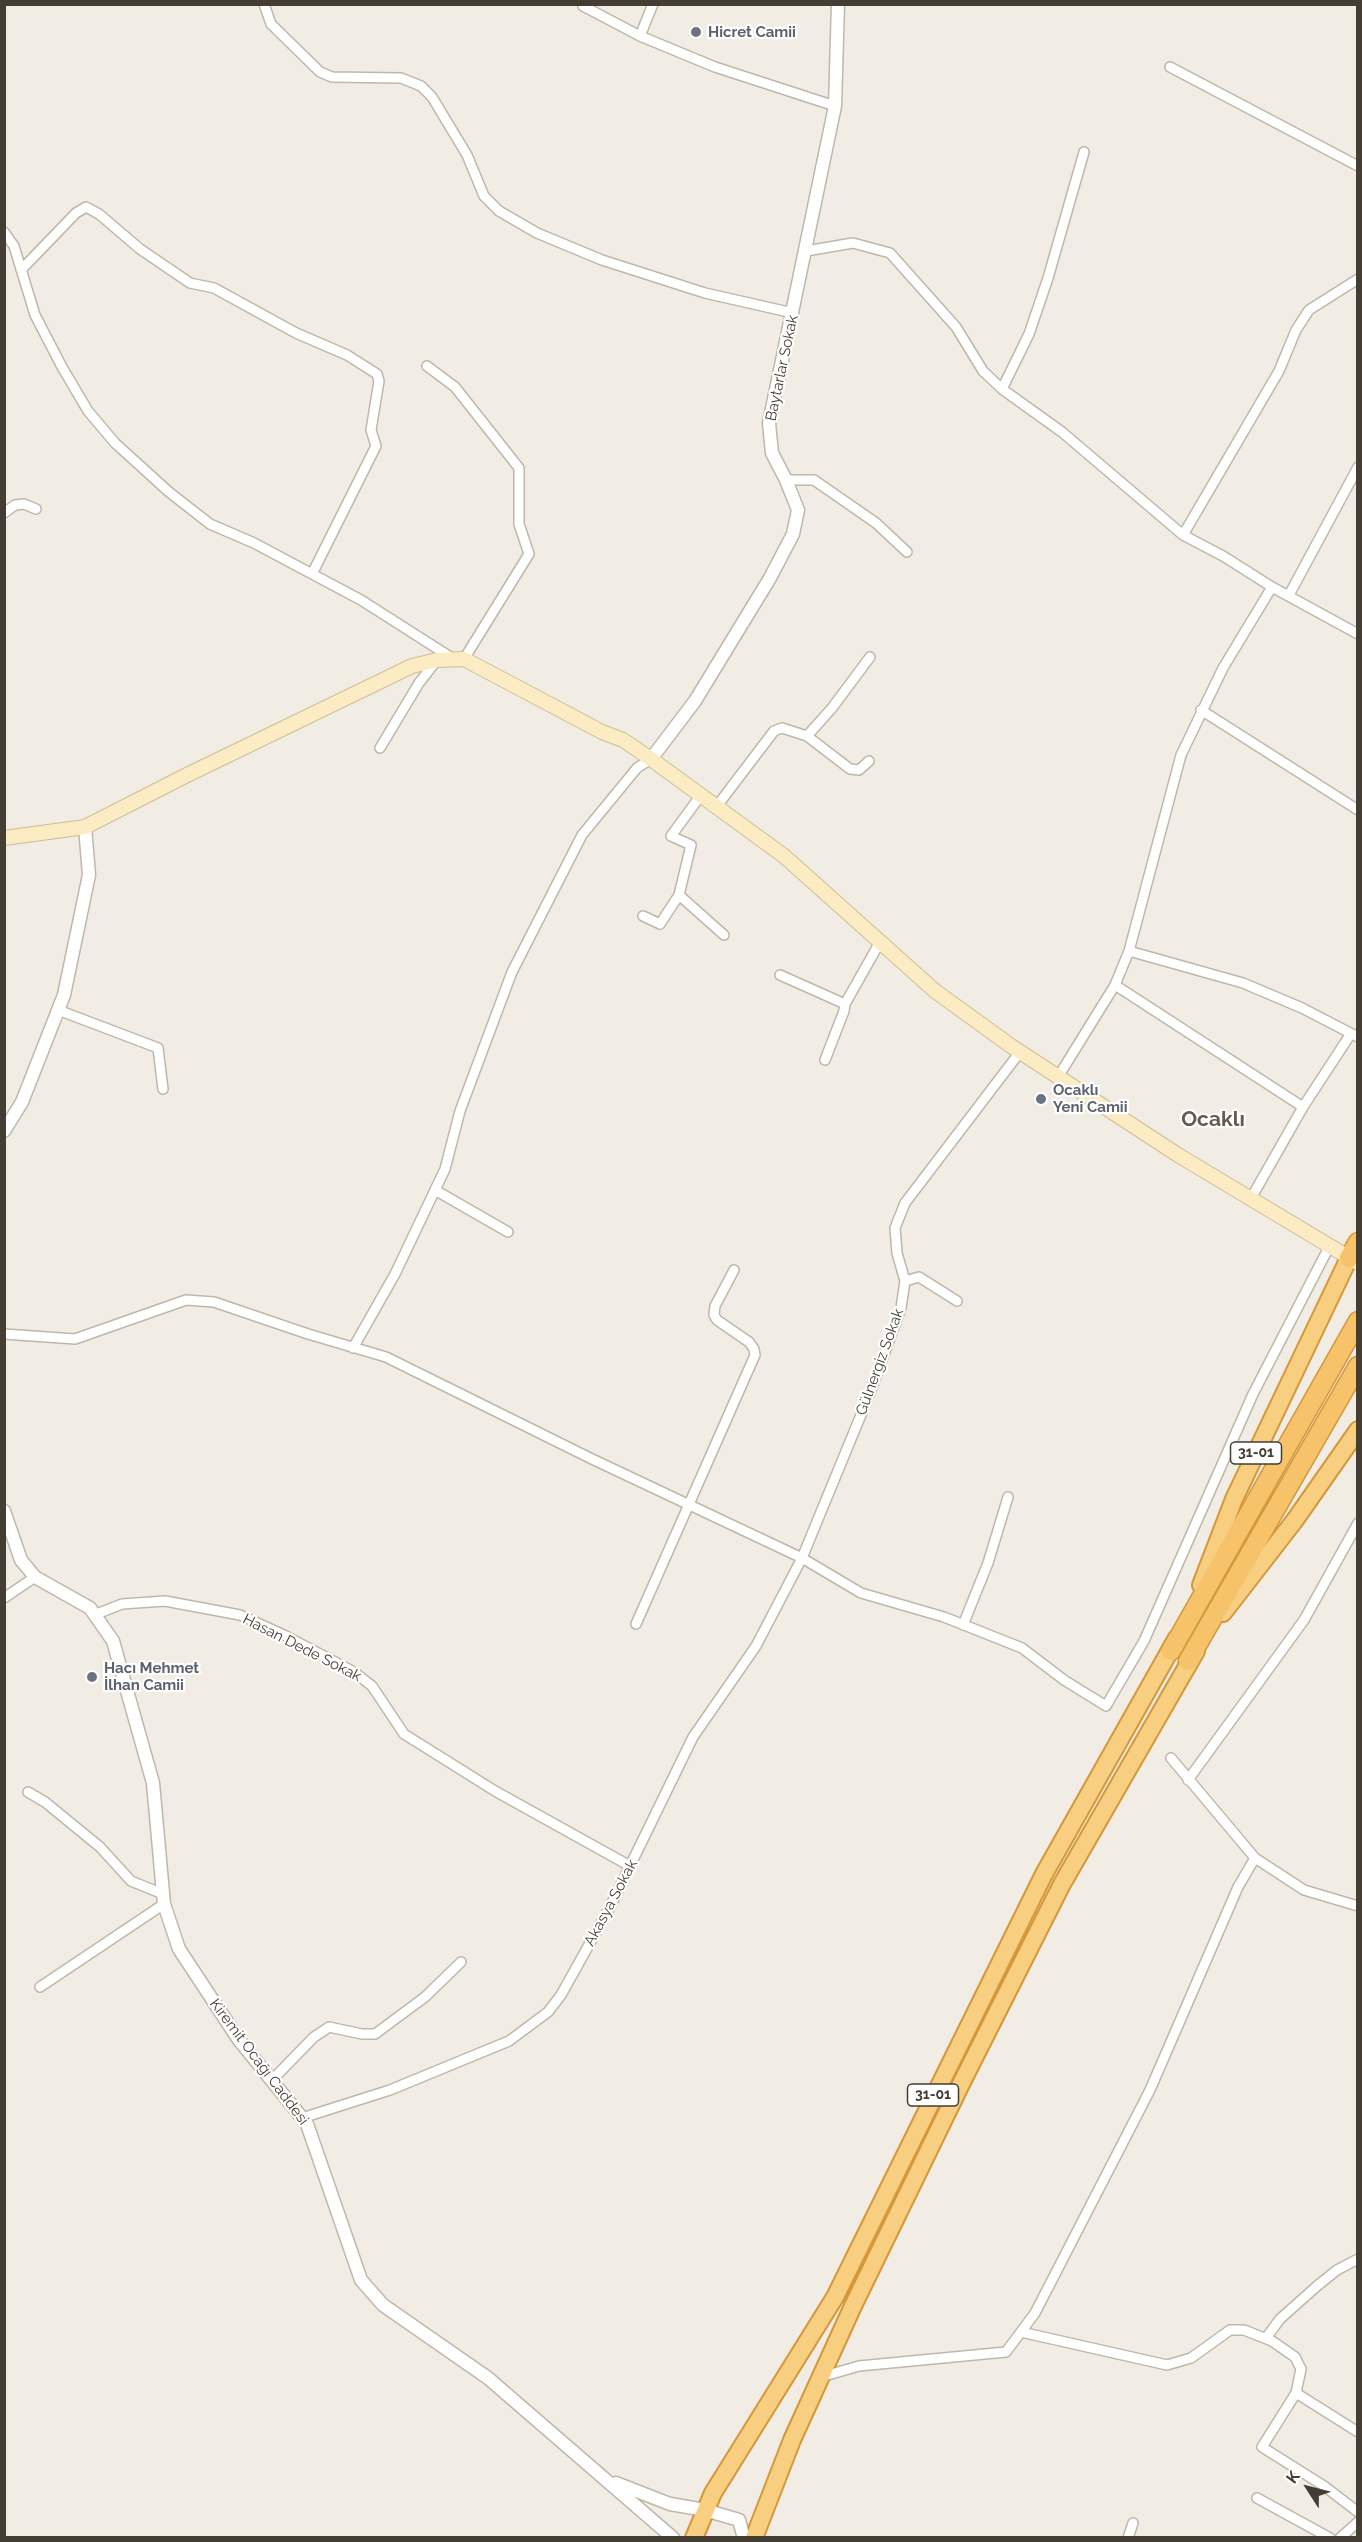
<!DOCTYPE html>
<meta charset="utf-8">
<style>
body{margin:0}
#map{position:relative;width:1362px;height:2542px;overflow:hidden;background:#f1ede4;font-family:Raleway,sans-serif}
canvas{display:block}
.frame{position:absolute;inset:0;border:6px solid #433d34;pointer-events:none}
.north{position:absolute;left:1278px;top:2458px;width:60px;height:60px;-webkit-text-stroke:4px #fff;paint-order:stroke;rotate:306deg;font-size:16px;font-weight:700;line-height:24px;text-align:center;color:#433d34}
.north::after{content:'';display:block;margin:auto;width:21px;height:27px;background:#433d34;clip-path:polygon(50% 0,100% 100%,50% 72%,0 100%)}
</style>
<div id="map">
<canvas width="1362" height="2542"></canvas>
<div class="frame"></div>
<div class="north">K</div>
</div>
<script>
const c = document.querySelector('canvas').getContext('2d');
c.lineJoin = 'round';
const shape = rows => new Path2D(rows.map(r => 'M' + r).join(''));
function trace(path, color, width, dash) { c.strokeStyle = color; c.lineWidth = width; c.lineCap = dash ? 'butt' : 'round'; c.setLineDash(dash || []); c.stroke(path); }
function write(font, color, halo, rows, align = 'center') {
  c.font = font + ' Raleway,sans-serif'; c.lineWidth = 4.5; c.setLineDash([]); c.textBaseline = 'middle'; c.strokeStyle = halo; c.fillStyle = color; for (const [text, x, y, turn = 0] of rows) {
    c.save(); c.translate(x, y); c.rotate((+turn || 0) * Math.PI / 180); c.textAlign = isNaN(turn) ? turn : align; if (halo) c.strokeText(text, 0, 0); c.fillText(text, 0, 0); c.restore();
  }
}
const minor = shape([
 [264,4,271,24,320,72,332,77,401,78,421,86,432,97,467,155,484,196,499,211,537,233,602,260,705,293,793,313],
 [583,6,640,36,715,67,835,106],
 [640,36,653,4],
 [1170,67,1358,166],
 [4,232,14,246,35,315,62,367,88,411,115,443,169,492,210,524,254,543,361,600,452,658],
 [806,251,853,243,890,253,956,327,983,371,1002,389,1062,432,1183,535,1223,556,1272,587,1358,634],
 [21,270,76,213,86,207,99,214,140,249,190,283,214,288,296,333,347,355,377,374,379,381,371,430,376,446,312,574],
 [427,366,455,387,519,468,519,524,529,554,464,659],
 [1002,389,1029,334,1048,278,1084,152],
 [786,480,814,480,876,523,907,552],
 [4,513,15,505,24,504,36,509],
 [1183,535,1279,371,1296,330,1309,310,1358,279],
 [1289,595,1358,467],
 [1201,710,1358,810],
 [807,736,832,708,870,657],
 [380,748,419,683,437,660],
 [701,795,671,836,691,845,679,895,724,935],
 [717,806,774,731,782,728,807,736,850,769,859,770,869,761],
 [643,916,660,924,679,895],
 [1129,951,1243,983,1302,1008,1358,1037],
 [780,975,845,1004],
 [1115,985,1303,1107],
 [58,1010,158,1048,163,1089],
 [825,1060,844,1011,845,1004,880,942],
 [1058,1077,1115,985,1129,951,1181,755,1223,668,1272,587],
 [435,1190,508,1232],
 [1250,1200,1303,1107,1350,1035],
 [905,1281,919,1277,957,1301],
 [4,1334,75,1339,186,1300,214,1302,308,1334,386,1357,592,1459,802,1558,861,1593,944,1617,1022,1648,1064,1680,1106,1706,1144,1641,1253,1394,1329,1247],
 [353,1348,395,1274,445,1169,460,1111,512,972,582,835,637,768,651,759],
 [4,1598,35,1577],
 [94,1615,122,1604,165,1601,240,1615,284,1635,354,1672,372,1686,404,1734,495,1791,630,1866],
 [636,1624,755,1355,754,1349,749,1342,717,1320,714,1315,715,1306,734,1270],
 [963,1625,988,1563,1008,1497],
 [1171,1758,1255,1858,1304,1890,1358,1906],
 [1188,1780,1304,1620,1358,1523],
 [28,1792,45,1802,100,1847,131,1881,163,1894],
 [40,1987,164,1904],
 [272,2080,314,2037,329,2027,362,2034,375,2034,425,1997,461,1962],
 [302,2118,390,2090,509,2041,548,2012,561,1995,610,1907,693,1737,756,1646,802,1558,870,1393,901,1308,905,1281,897,1253,895,1228,905,1203,1020,1052],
 [1021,2332,1167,2365,1191,2358,1230,2330,1244,2330,1272,2341,1295,2357,1301,2369,1296,2393,1262,2447,1324,2486,1358,2512],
 [1266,2338,1280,2319,1317,2286,1337,2270,1358,2259],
 [821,2377,859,2366,1006,2352,1035,2313,1150,2090,1238,1887,1255,1858],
 [1296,2393,1358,2432],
 [1257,2498,1330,2538],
 [1128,2538,1133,2523],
 [1340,2538,1358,2522]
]);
const tertiary = shape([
 [651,759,695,701,770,578,793,534,798,510,786,480,772,453,769,423,835,106,838,4],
 [4,1131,22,1102,64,995,89,875,85,827],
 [4,1511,21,1560,35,1577,90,1608,113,1641,153,1783,164,1904,179,1949,239,2040,307,2124,361,2280,383,2305,488,2378,673,2538],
 [616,2483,670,2504,705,2510,739,2520,744,2538]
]);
const secondary = shape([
 [4,838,85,827,187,775,412,666,437,660,464,659,602,732,623,740,651,759,784,856,935,991,1011,1046,1178,1155,1358,1263]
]);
const trunk = shape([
 [1201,1585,1234,1499,1349,1258],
 [1223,1613,1295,1520,1358,1430],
 [694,2538,713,2493,835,2297,1044,1874,1177,1638],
 [754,2538,792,2440,853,2306,962,2082,1062,1884,1196,1651]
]);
const motorway = shape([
 [1349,1258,1358,1242],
 [1171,1651,1358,1321],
 [1188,1661,1358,1366]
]);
trace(minor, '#bfb7aa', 12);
trace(tertiary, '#bfb7aa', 15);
trace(secondary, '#cfbe96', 16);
trace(trunk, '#d4973a', 20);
trace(motorway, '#d4973a', 21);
trace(minor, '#fff', 9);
trace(tertiary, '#fff', 12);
trace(secondary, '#fbecc3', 14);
trace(trunk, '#f8ce80', 16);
trace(motorway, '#f6c36a', 18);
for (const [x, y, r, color] of [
 [696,32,6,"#6b7280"],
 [1041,1099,6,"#6b7280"],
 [92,1677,6,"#6b7280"]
]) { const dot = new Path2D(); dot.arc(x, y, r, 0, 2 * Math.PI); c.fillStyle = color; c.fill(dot); trace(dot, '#fff', 2); }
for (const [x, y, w] of [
 [1256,1453,51],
 [933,2095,51]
]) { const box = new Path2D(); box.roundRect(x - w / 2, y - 11, w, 22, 4.5); c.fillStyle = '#fff'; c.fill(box); trace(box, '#433d34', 1.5); }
write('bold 14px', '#433d34', null, [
 ["31-01",1256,1453],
 ["31-01",933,2095]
]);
write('bold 15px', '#5b616d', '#fff', [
 ["Hicret Camii",708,32],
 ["Ocaklı",1053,1090],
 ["Yeni Camii",1053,1107],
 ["Hacı Mehmet",104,1668],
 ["İlhan Camii",104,1685]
], 'left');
write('15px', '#433d34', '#fff', [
 ["Baytarlar Sokak",782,368,-78],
 ["Gülnergiz Sokak",880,1362,-70],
 ["Hasan Dede Sokak",302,1648,27],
 ["Akasya Sokak",611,1903,-62],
 ["Kiremit Ocağı Caddesi",259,2062,53]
]);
write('bold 21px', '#655a4c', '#fff', [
 ["Ocaklı",1213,1120]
]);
</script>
